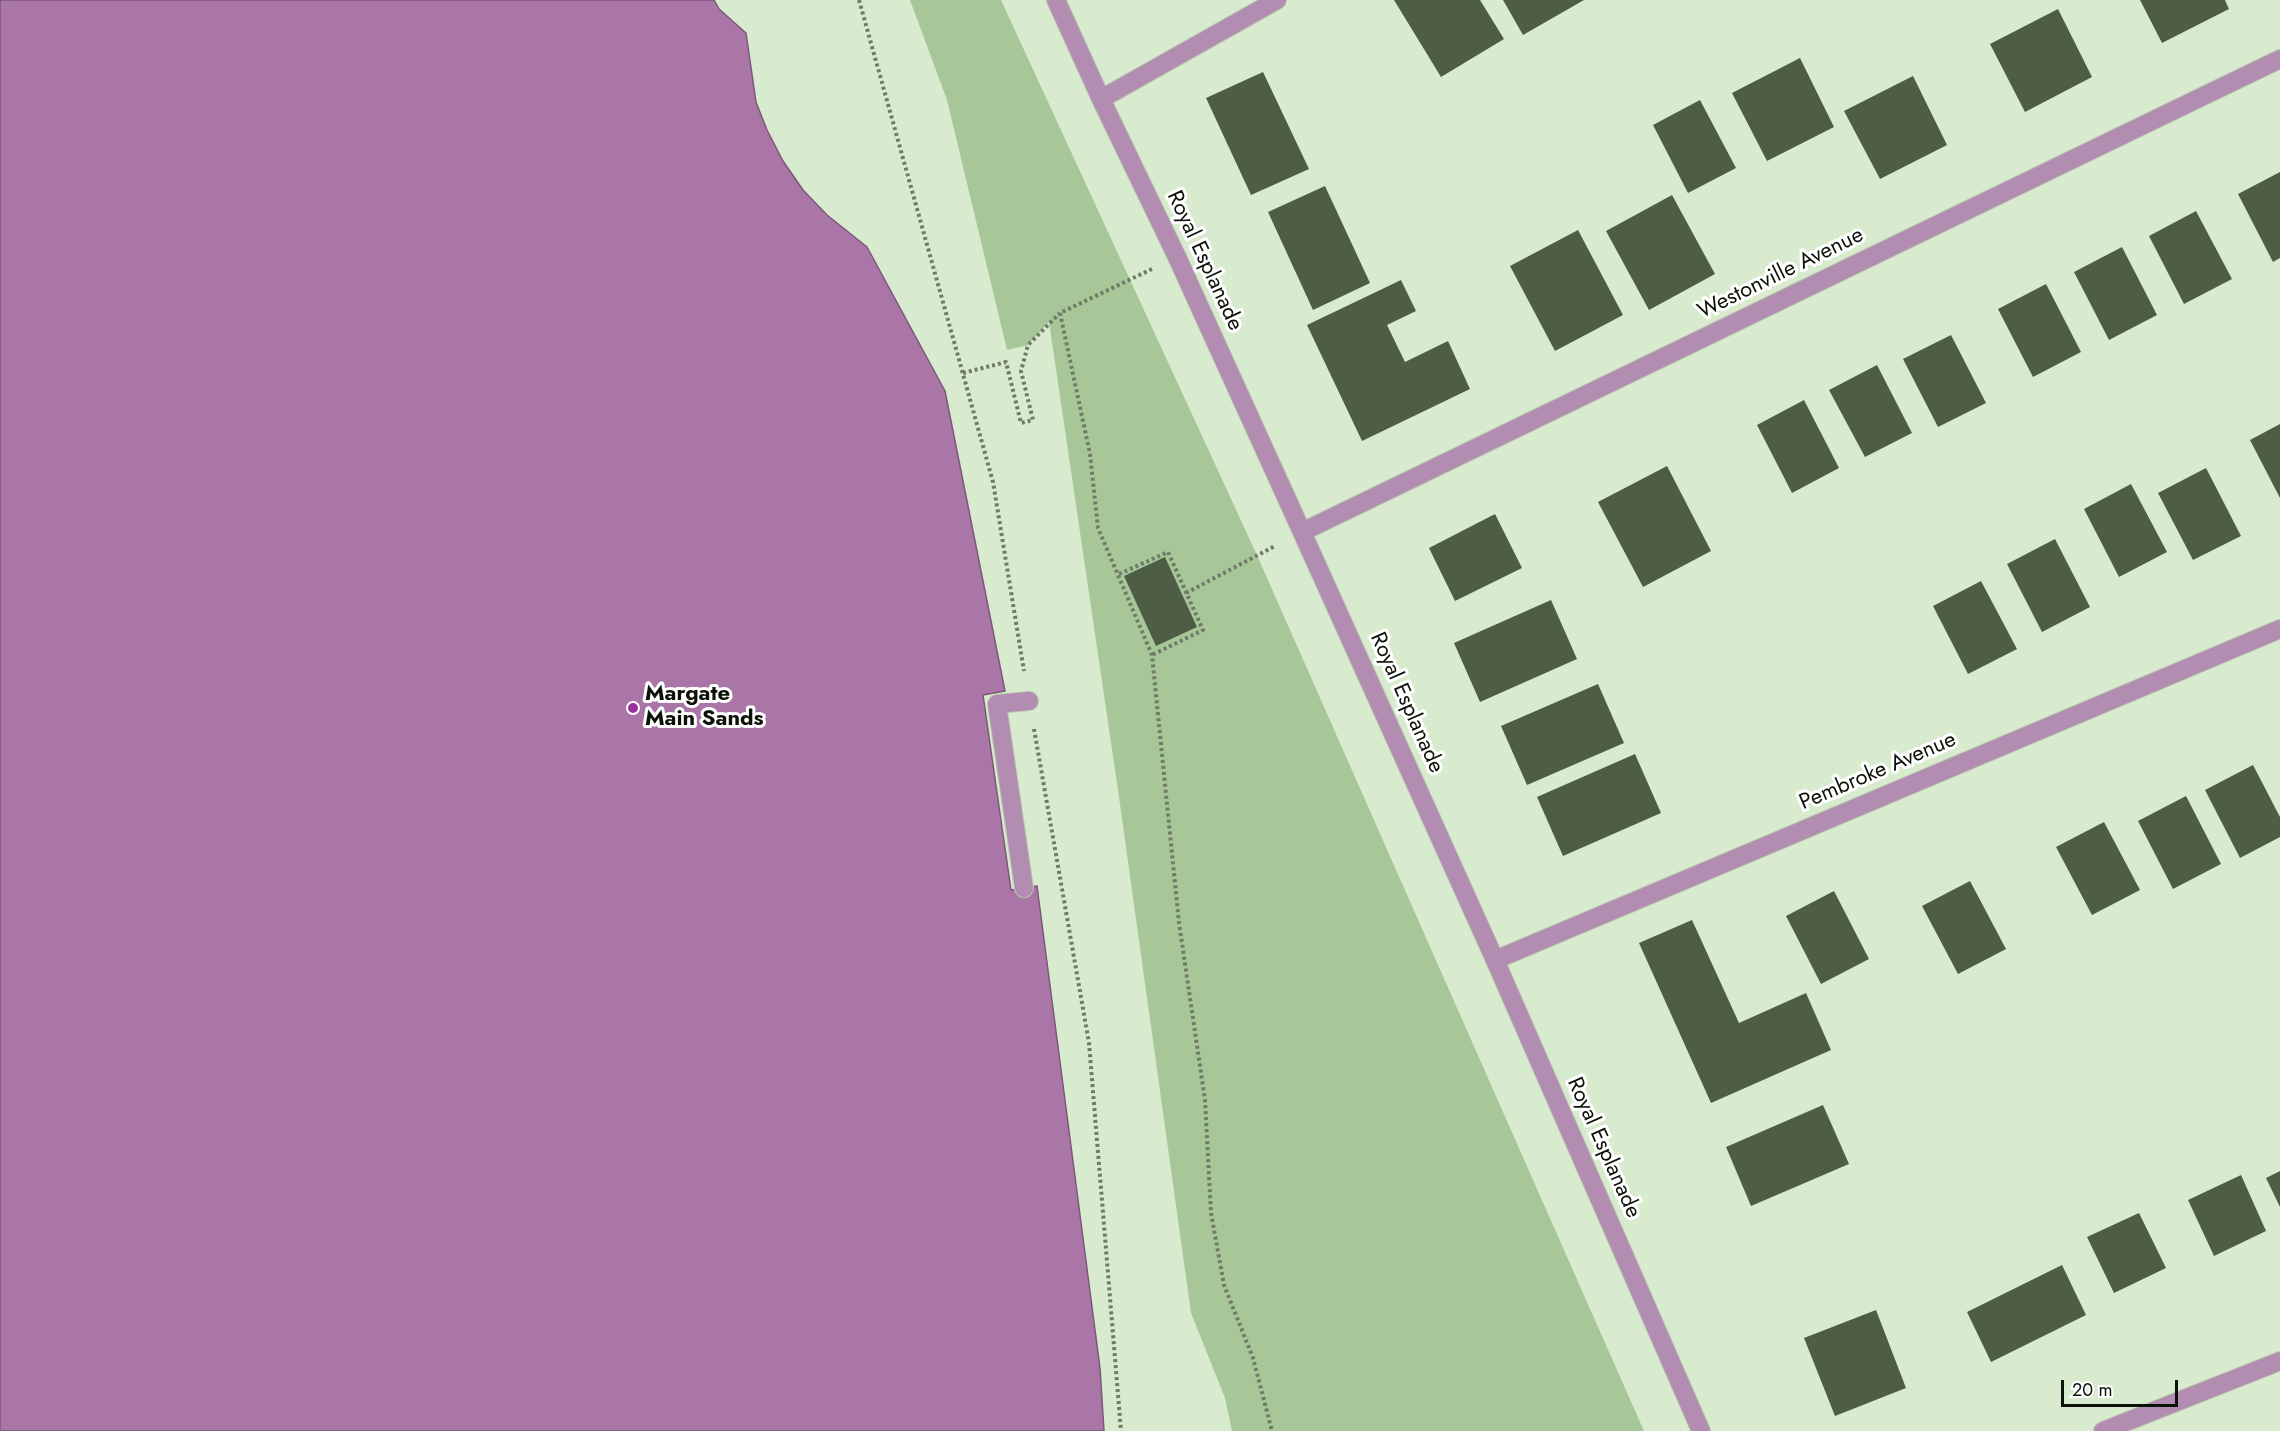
<!DOCTYPE html>
<style>
body{margin:0}
#map{position:relative;width:2280px;height:1431px;overflow:hidden;background:#d9ebcf;font-family:Jost,sans-serif}
canvas{display:block}
.scale{position:absolute;left:2061px;top:1380px;width:117px;height:27px;box-sizing:border-box;border:3px solid #0c1208;border-top:0;padding-left:8px;font-size:18px;line-height:21px;white-space:nowrap;color:#0c1208;-webkit-text-stroke:4px #fff;paint-order:stroke}
</style>
<div id="map">
<canvas width="2280" height="1431"></canvas>
<div class="scale">20 m</div>
</div>
<script>
const c = document.querySelector('canvas').getContext('2d');
c.lineJoin = 'round';
function fillPath(path, color) { c.fillStyle = color; c.fill(path, 'evenodd'); }
const shape = rows => new Path2D(rows.map(r => 'M' + r).join(''));
function trace(path, color, width, dash) { c.strokeStyle = color; c.lineWidth = width; c.lineCap = dash ? 'butt' : 'round'; c.setLineDash(dash || []); c.stroke(path); }
function write(font, color, halo, rows, align = 'center') {
  c.font = font + ' Jost,sans-serif'; c.lineWidth = 6; c.setLineDash([]); c.textBaseline = 'middle'; c.strokeStyle = halo; c.fillStyle = color; for (const [text, x, y, turn = 0] of rows) {
    c.save(); c.translate(x, y); c.rotate((+turn || 0) * Math.PI / 180); c.textAlign = isNaN(turn) ? turn : align; if (halo) c.strokeText(text, 0, 0); c.fillText(text, 0, 0); c.restore();
  }
}
fillPath(shape([
 [910,0,1001,0,1256,553,1644,1431,1232,1431,1225,1398,1191,1313,1117,783,1049,322,1028,345,1007,350,947,100]
]), '#a8c798');
const water = shape([
 [0,0,714,0,719,9,746,33,756,102,767,130,783,161,803,190,827,215,867,247,945,391,1005,691,983,695,1011,890,1037,886,1100,1368,1104,1431,0,1431,0,0]
]);
fillPath(water, '#aa76a8');
trace(water, '#7b5878', 1.5);
fillPath(shape([
 [1394,0,1480,0,1504,39,1441,77],
 [1503,0,1584,0,1523,35],
 [2140,0,2225,0,2229,9,2162,43],
 [2058,9,2092,77,2025,112,1990,44],
 [1800,58,1834,127,1767,161,1732,93],
 [1263,72,1309,169,1251,195,1206,98],
 [1913,76,1947,145,1880,179,1844,111],
 [1700,100,1736,168,1688,193,1653,125],
 [2280,172,2280,258,2273,262,2238,194],
 [1325,186,1370,283,1313,310,1268,212],
 [1672,195,1715,274,1649,310,1606,231],
 [2196,211,2232,279,2184,304,2149,236],
 [1578,230,1623,315,1555,351,1510,266],
 [2122,247,2157,315,2109,340,2074,272],
 [1401,280,1416,311,1387,325,1405,362,1448,341,1470,389,1362,441,1307,325],
 [2046,284,2081,352,2033,377,1998,309],
 [1951,335,1986,403,1938,427,1903,359],
 [1877,365,1912,433,1865,457,1829,390],
 [1804,400,1839,468,1792,493,1757,425],
 [2280,424,2280,498,2250,440],
 [1667,466,1711,551,1643,587,1598,502],
 [2206,468,2241,536,2193,560,2158,493],
 [2131,484,2167,552,2119,577,2084,509],
 [1495,514,1522,568,1455,601,1429,548],
 [2055,539,2090,607,2042,632,2007,564],
 [1165,557,1197,627,1156,646,1124,576],
 [1981,581,2017,649,1968,674,1933,606],
 [1551,600,1577,659,1480,702,1454,643],
 [1598,684,1624,743,1527,785,1501,726],
 [1635,754,1661,813,1563,856,1537,797],
 [2253,765,2280,817,2280,837,2240,858,2205,790],
 [2186,796,2221,864,2173,889,2138,821],
 [2104,822,2140,890,2092,915,2056,847],
 [1970,881,2006,949,1958,974,1922,906],
 [1834,891,1869,959,1821,984,1786,916],
 [1692,920,1739,1023,1806,993,1831,1050,1711,1103,1639,943],
 [1823,1105,1849,1164,1751,1206,1726,1147],
 [2280,1171,2280,1207,2266,1178],
 [2241,1175,2266,1231,2214,1256,2188,1200],
 [2139,1213,2166,1268,2114,1293,2087,1237],
 [2062,1265,2086,1315,1991,1362,1967,1312],
 [1876,1310,1906,1388,1835,1416,1804,1338]
]), '#4e5e46');
const lane = shape([
 [1024,888,997,704,1029,701]
]);
const street = shape([
 [1056,0,1101,99,1177,257,1302,532,1495,960,1701,1431],
 [1101,99,1277,0],
 [1302,532,2280,59],
 [1495,960,2280,629],
 [2103,1431,2280,1361]
]);
trace(lane, '#b8c8af', 20);
trace(street, '#b8c8af', 20);
trace(shape([
 [859,0,993,482,1024,671],
 [1152,269,1060,313,1090,454,1098,528,1152,655,1179,923,1205,1100,1211,1213,1224,1285,1253,1358,1272,1431],
 [963,373,1006,362,1021,423,1033,420,1021,371,1028,345,1060,313],
 [1119,574,1168,552,1203,630,1152,655],
 [1186,593,1275,546],
 [1034,729,1089,1043,1121,1431]
]), '#6f7b68', 4, [3, 3]);
trace(lane, '#b28cb1', 18);
trace(street, '#b28cb1', 18);
for (const [x, y, r, color] of [
 [633,708,6,"#983399"]
]) { const dot = new Path2D(); dot.arc(x, y, r, 0, 2 * Math.PI); c.fillStyle = color; c.fill(dot); trace(dot, '#fff', 2); }
write('22px', '#0c1208', '#fff', [
 ["Royal Esplanade",1204,261,65],
 ["Westonville Avenue",1781,274,-26],
 ["Royal Esplanade",1406,703,66],
 ["Pembroke Avenue",1878,772,-23],
 ["Royal Esplanade",1603,1148,66]
]);
write('bold 22px', '#0c1208', '#fff', [
 ["Margate",645,695],
 ["Main Sands",645,720]
], 'left');
</script>
